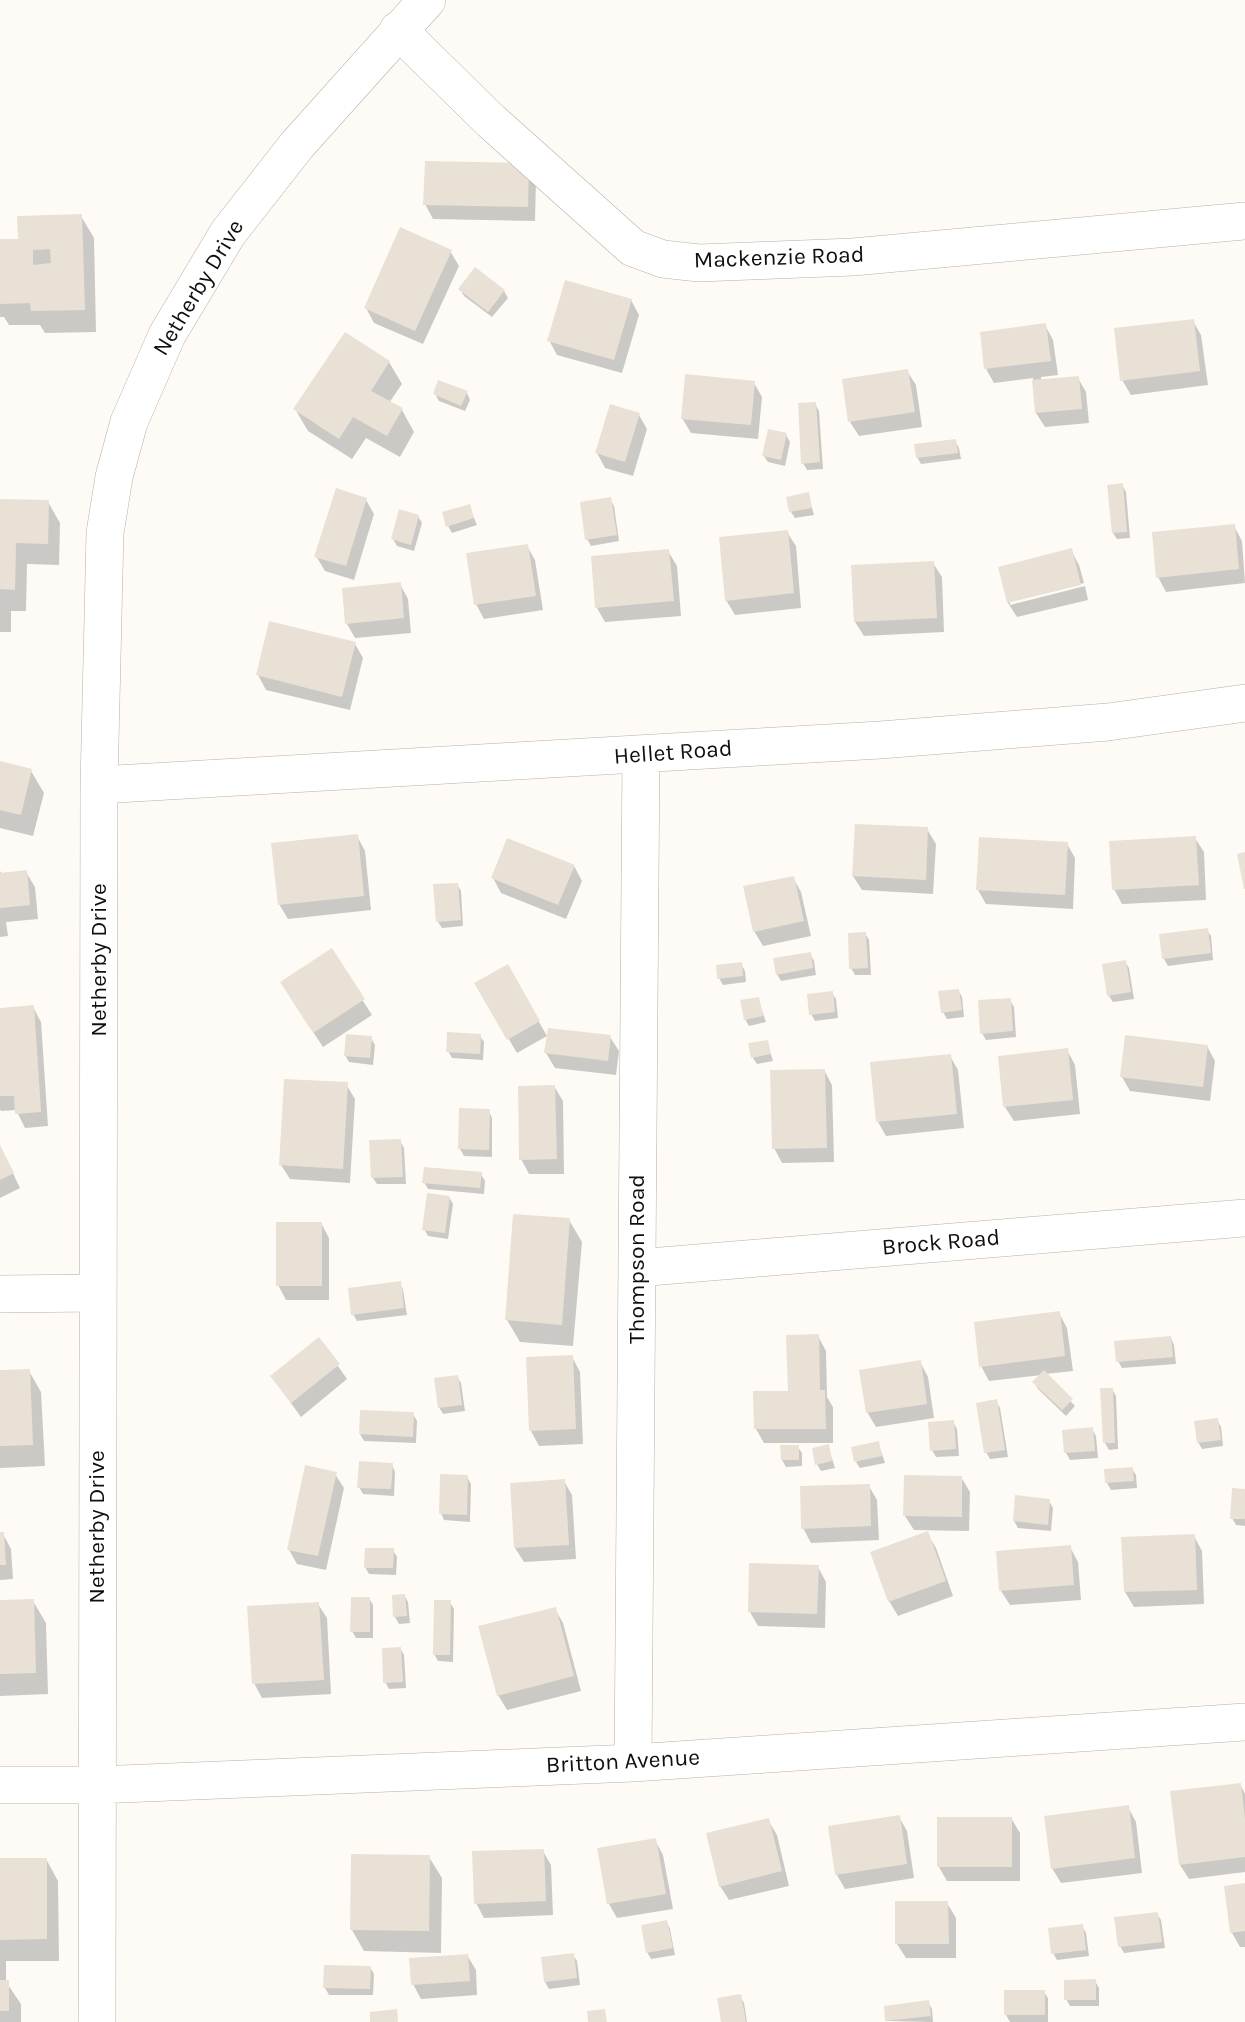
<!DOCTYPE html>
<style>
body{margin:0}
canvas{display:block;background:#fefbf6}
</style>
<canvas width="1245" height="2022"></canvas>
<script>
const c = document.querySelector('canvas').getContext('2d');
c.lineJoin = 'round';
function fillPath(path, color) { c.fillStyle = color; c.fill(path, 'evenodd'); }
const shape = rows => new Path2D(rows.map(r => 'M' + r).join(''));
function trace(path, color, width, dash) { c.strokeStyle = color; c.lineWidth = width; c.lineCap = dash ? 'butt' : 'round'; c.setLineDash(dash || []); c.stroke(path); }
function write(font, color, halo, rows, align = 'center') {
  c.font = font + ' Karla,sans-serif'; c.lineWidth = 5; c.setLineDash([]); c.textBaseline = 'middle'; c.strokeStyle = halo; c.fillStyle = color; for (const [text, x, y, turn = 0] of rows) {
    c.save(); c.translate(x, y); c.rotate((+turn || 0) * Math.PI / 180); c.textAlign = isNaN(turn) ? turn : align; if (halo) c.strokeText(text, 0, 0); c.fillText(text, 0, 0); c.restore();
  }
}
fillPath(shape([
 [426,163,536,180,535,221,433,219,425,204],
 [81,216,94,238,96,332,45,333,40,325,9,325,4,317,0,317,0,241,20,240],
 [450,251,459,266,423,344,374,323,366,308],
 [460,289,504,291,508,298,492,317,464,296],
 [631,300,639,315,622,373,557,355,549,340],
 [1193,321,1201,335,1208,385,1131,395,1122,380],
 [1045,325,1053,340,1058,375,1041,377,1041,381,1078,378,1086,392,1089,423,1045,427,1036,413,1033,378,994,383,986,369],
 [389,362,402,384,389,403,402,410,414,432,400,457,366,438,352,459,308,431,295,409],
 [907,371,916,385,922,427,859,436,850,422],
 [754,383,762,397,758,439,691,433,682,418],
 [467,393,470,400,465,411,439,401,435,394],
 [815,404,819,411,823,469,807,470,803,463],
 [639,415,647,429,633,476,605,468,597,453],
 [786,435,790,442,785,466,768,462,764,456],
 [955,441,959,448,961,459,921,464,917,457],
 [1122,485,1126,492,1130,538,1117,539,1113,533],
 [808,494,814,515,795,518,791,512],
 [610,499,614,506,619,541,591,546,587,539],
 [366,500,374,514,354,580,325,571,316,556],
 [0,501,48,502,60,523,59,565,27,564,26,611,11,611,11,632,0,632],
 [469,506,477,525,452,533,448,526],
 [418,516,422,523,414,551,397,546,393,539],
 [1234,526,1242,541,1245,583,1166,592,1158,577],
 [787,532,796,546,801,608,735,615,726,600],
 [527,546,535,560,543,610,484,619,476,604],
 [1071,550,1079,565,1084,583,1010,601,1010,605,1085,586,1088,600,1017,617,1008,603,1000,568],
 [668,551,677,566,681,616,605,622,597,608],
 [933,563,942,577,944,632,864,636,855,622],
 [400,584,408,599,411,633,355,638,347,624],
 [355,644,363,658,350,710,266,690,258,675],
 [0,763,31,771,44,793,33,836,0,828],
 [927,829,936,844,933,894,862,890,853,876],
 [357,836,365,851,371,910,288,919,279,904],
 [1195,838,1204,852,1206,900,1122,904,1114,889],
 [1067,844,1075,858,1073,909,986,904,978,890],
 [574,866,582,881,566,919,501,893,493,878],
 [0,871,2,874,26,872,35,887,38,919,6,922,8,936,0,937],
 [793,878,801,892,811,936,763,946,754,931],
 [457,884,461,891,463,926,442,928,438,922],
 [1207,930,1211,936,1213,960,1168,966,1164,959,1161,935],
 [865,933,869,940,871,975,855,975,851,968],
 [331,951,372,1015,323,1047,290,997],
 [810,954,814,961,816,975,781,981,777,974],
 [1125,962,1129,968,1134,999,1113,1002,1109,996,1104,965],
 [741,964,745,971,746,982,723,985,719,978],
 [507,966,547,1036,517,1053,476,983],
 [958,990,962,997,964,1017,947,1019,943,1012],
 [832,993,836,999,838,1018,815,1021,811,1014],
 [758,999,766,1022,749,1026,745,1019],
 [1010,1000,1014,1007,1016,1037,986,1040,982,1033],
 [33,1007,41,1022,48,1126,25,1128,16,1110,1,1111,0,1109,0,1010],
 [480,1036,484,1042,483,1060,452,1058,448,1051],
 [610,1037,619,1051,616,1075,555,1068,546,1053],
 [371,1038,375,1045,373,1065,349,1062,345,1055],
 [767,1042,773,1061,757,1064,753,1058],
 [1207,1046,1215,1061,1210,1101,1130,1091,1122,1077],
 [1067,1050,1075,1065,1080,1114,1014,1121,1005,1107],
 [950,1056,958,1070,964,1128,886,1136,878,1122],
 [824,1070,832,1085,834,1162,782,1163,774,1148],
 [346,1084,355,1099,350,1183,290,1179,281,1165],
 [554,1086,563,1101,564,1174,529,1174,521,1159],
 [489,1111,492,1118,492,1157,464,1156,460,1149],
 [400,1141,404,1148,406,1184,377,1184,373,1178],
 [0,1146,20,1188,0,1198],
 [481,1174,485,1181,484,1194,428,1189,424,1182],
 [449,1197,453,1204,448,1239,428,1236,424,1229],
 [569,1220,582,1242,573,1346,520,1342,507,1320],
 [321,1223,329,1238,329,1300,286,1300,278,1285],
 [400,1283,403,1290,407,1315,357,1321,353,1314],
 [1059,1313,1067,1328,1073,1371,1045,1374,1075,1406,1066,1416,1038,1389,1034,1382,1042,1375,989,1381,981,1366],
 [818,1336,826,1351,827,1397,833,1407,833,1443,764,1443,756,1429,790,1392],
 [1171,1338,1174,1345,1176,1364,1122,1368,1118,1361],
 [319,1339,347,1379,301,1417,272,1377],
 [572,1357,580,1372,583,1444,539,1446,531,1431],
 [920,1362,928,1377,934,1418,876,1427,867,1412],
 [29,1371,41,1392,45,1466,0,1468,0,1372],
 [457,1377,461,1383,465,1411,443,1414,439,1407],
 [1112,1389,1116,1396,1118,1449,1109,1450,1105,1443],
 [996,1401,1000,1408,1008,1457,990,1459,986,1452],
 [413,1414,417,1421,416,1443,364,1441,360,1434],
 [1217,1420,1221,1427,1223,1446,1202,1449,1198,1442],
 [953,1422,957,1429,959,1456,936,1457,932,1450],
 [1092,1429,1096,1436,1098,1458,1070,1460,1066,1453,1064,1432],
 [878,1442,885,1463,860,1468,856,1462],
 [828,1446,835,1468,821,1471,817,1464],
 [798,1447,802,1453,802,1466,786,1467,782,1460],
 [392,1465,395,1472,394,1496,363,1494,359,1487],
 [1132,1469,1136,1475,1137,1488,1111,1490,1107,1483,1106,1471],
 [335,1474,344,1488,326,1570,297,1564,289,1550],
 [467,1477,471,1484,470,1522,444,1520,441,1513],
 [961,1477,970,1492,969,1531,914,1530,905,1516],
 [564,1481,572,1495,576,1559,524,1562,515,1548],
 [869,1486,877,1500,879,1540,811,1543,803,1528],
 [1245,1491,1245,1526,1236,1525,1232,1518],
 [1049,1501,1053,1508,1051,1531,1018,1528,1014,1521],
 [927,1533,936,1548,953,1596,898,1616,889,1601],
 [0,1534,3,1534,11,1549,13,1579,0,1580],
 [1194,1536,1202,1551,1204,1604,1134,1607,1125,1592],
 [1070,1547,1078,1562,1081,1600,1010,1605,1001,1591,998,1552],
 [393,1550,397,1557,396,1575,369,1574,365,1567],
 [818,1567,826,1582,825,1628,758,1626,750,1612],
 [404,1595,408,1602,410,1623,399,1624,395,1617,393,1596],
 [369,1598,373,1605,373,1638,356,1638,352,1631],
 [33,1601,46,1623,48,1694,0,1696,0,1602],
 [450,1602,454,1609,453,1662,438,1661,434,1654],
 [318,1604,327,1618,331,1694,262,1698,254,1683],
 [555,1609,563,1623,581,1691,507,1710,498,1695],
 [400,1648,404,1655,406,1688,389,1689,385,1682],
 [1240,1784,1245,1794,1245,1872,1189,1879,1180,1865],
 [1128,1807,1136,1822,1142,1873,1061,1883,1052,1868],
 [899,1817,907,1831,914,1878,845,1889,837,1875],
 [1011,1818,1020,1833,1020,1881,947,1881,939,1867],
 [768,1820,777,1835,789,1886,729,1900,720,1886],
 [655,1840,663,1855,673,1909,617,1918,609,1904,599,1850],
 [543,1851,551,1865,553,1915,484,1918,476,1903],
 [429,1857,442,1878,441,1953,364,1951,352,1930],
 [46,1859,58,1881,59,1961,6,1961,6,1982,21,2004,21,2022,0,2022,0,1860],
 [1245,1885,1245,1947,1240,1947,1232,1933],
 [947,1903,956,1918,956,1958,906,1958,897,1944],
 [1157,1914,1161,1920,1165,1948,1124,1953,1120,1946],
 [667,1922,670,1929,675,1955,651,1959,647,1952],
 [1082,1926,1086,1933,1089,1956,1057,1960,1053,1953],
 [467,1955,476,1970,477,1995,421,1999,413,1984],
 [573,1955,577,1961,580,1985,549,1989,545,1982],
 [370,1967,374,1974,373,1995,329,1995,325,1988],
 [1095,1981,1099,1988,1099,2006,1070,2006,1066,1999],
 [1044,1992,1048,1998,1048,2022,1010,2022,1006,2015],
 [740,1996,744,2003,747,2022,723,2022],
 [928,2002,932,2009,933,2022,887,2021,886,2007]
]), '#0003');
fillPath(shape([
 [425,161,529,163,528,207,423,205],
 [82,214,85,310,31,311,30,303,0,304,0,239,18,239,17,216],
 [50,249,51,263,33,265,33,250],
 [400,227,452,250,415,331,364,308],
 [475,267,505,290,488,312,458,289],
 [565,280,632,299,614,360,547,341],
 [1194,319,1200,371,1120,381,1114,328],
 [1046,323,1051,361,984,369,980,332],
 [345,332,390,361,371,391,403,408,387,436,353,417,339,439,293,409],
 [908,369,915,412,848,422,842,379],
 [685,374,755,381,751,425,681,419],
 [1079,376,1082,409,1035,413,1032,380],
 [438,380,468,391,461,406,433,394],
 [816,402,820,462,801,464,798,403],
 [610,404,640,413,625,462,595,453],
 [768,429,787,433,781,460,762,456],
 [956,439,958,453,916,458,914,444],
 [1123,483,1127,532,1112,533,1107,485],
 [336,488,367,498,346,566,314,557],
 [809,492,812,508,789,512,786,497],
 [611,497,617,535,585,540,580,502],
 [0,499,49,500,48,544,16,543,15,590,0,589],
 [470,504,474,518,446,527,442,512],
 [399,509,419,515,411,545,391,539],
 [1235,524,1239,569,1156,578,1152,532],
 [788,530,794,593,725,601,719,537],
 [528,544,536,596,474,605,466,553],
 [1072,548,1081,585,1007,603,998,567],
 [669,549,674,601,595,608,591,556],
 [934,561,937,618,854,622,851,565],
 [401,582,404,618,345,624,342,588],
 [269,621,356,642,342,697,256,675],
 [0,761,32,769,21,815,0,810],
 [855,824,928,827,926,880,852,876],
 [358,834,364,896,278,905,271,843],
 [1196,836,1199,885,1112,890,1109,841],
 [979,837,1068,842,1065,895,976,890],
 [507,838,575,865,558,905,491,878],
 [1245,852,1245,889,1244,889,1237,854],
 [27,870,30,905,0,908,0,873],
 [794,876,804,921,753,932,743,886],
 [458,883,461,920,436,922,433,884],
 [1208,928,1211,953,1162,959,1159,934],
 [866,932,868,968,849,969,848,933],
 [332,948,365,999,313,1033,280,982],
 [811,952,813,968,776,975,773,958],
 [1126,960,1131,992,1107,996,1102,964],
 [742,962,743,976,717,979,716,965],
 [508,964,540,1021,507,1040,474,983],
 [959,989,962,1010,941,1013,938,991],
 [833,991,835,1012,809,1015,807,994],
 [759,997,763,1016,744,1020,740,1000],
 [1011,998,1013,1031,980,1034,978,1000],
 [34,1005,41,1112,15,1114,14,1096,0,1096,0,1008],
 [548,1028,611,1035,608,1061,544,1053],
 [447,1032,481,1034,480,1054,446,1052],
 [346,1034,372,1036,370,1058,344,1056],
 [1125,1035,1208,1045,1203,1087,1120,1077],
 [768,1040,771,1054,751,1058,748,1043],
 [1068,1048,1073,1100,1003,1107,998,1056],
 [951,1054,957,1114,876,1122,870,1062],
 [825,1069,827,1148,772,1149,770,1070],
 [284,1079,348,1082,343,1169,279,1165],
 [555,1085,557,1159,519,1160,518,1086],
 [459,1108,490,1109,489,1150,458,1149],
 [401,1139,403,1177,371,1178,369,1140],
 [0,1145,14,1173,0,1180],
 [424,1167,482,1172,480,1188,422,1183],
 [427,1193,450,1196,445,1233,422,1230],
 [513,1214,570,1218,562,1325,505,1320],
 [276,1222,322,1222,322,1286,276,1286],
 [401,1281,404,1308,351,1315,348,1288],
 [1060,1311,1065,1356,979,1367,974,1322],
 [819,1334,820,1390,825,1390,826,1429,754,1429,753,1391,788,1391,786,1335],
 [1171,1336,1173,1357,1116,1362,1114,1341],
 [319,1337,340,1364,291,1403,270,1376],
 [573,1355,576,1429,529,1431,526,1357],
 [921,1360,927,1404,866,1413,859,1370],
 [30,1369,33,1445,0,1446,0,1370],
 [1044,1370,1073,1399,1062,1410,1032,1382],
 [458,1375,462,1405,438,1408,434,1378],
 [1100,1388,1113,1388,1115,1443,1103,1443],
 [997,1399,1005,1450,984,1453,976,1403],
 [360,1410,414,1412,413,1437,359,1434],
 [1218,1418,1221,1440,1197,1443,1194,1421],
 [954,1420,956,1449,930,1451,928,1422],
 [1093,1427,1095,1451,1064,1453,1062,1430],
 [879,1441,882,1456,854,1462,851,1447],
 [829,1444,832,1461,815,1465,812,1448],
 [780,1445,799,1445,799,1460,781,1460],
 [359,1461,393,1463,391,1489,357,1488],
 [305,1465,337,1472,318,1556,287,1550],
 [1133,1467,1134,1481,1105,1483,1104,1469],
 [440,1474,468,1475,467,1515,439,1514],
 [904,1475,962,1476,962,1517,903,1516],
 [565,1479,569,1545,514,1548,510,1483],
 [870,1484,871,1526,801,1529,800,1486],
 [1232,1488,1245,1489,1245,1519,1230,1519],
 [1015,1495,1050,1499,1048,1525,1013,1521],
 [928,1531,946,1581,888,1602,870,1552],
 [0,1532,4,1532,6,1565,0,1565],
 [1195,1534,1197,1590,1124,1592,1121,1537],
 [1071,1545,1074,1585,999,1591,996,1551],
 [365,1548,394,1548,393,1568,364,1568],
 [749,1563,819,1565,817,1614,748,1612],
 [405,1594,407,1616,393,1617,392,1595],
 [351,1597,370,1597,370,1632,350,1632],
 [34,1599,36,1673,0,1674,0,1600],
 [434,1600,451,1600,450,1655,433,1655],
 [319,1602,324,1680,252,1684,247,1606],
 [556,1607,574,1676,497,1696,478,1626],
 [401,1647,403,1682,383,1683,382,1648],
 [1241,1783,1245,1819,1245,1857,1179,1865,1170,1791],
 [1129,1805,1135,1858,1051,1869,1044,1816],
 [900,1815,907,1864,835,1875,828,1826],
 [937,1817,1012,1817,1012,1867,937,1867],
 [769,1818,782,1871,719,1887,706,1833],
 [656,1838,666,1894,607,1904,597,1848],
 [544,1849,546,1901,474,1904,472,1851],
 [351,1854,430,1855,429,1931,350,1930],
 [0,1858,47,1858,47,1939,0,1940],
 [1245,1883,1245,1931,1230,1933,1224,1886],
 [895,1901,948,1901,949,1944,895,1944],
 [1158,1912,1162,1942,1118,1947,1114,1917],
 [667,1920,673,1948,646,1953,641,1925],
 [1083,1924,1086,1950,1051,1954,1048,1928],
 [574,1953,577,1978,544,1982,541,1957],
 [468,1954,470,1981,411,1985,409,1958],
 [324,1965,371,1966,370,1989,323,1988],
 [1096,1979,1096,2000,1064,2000,1064,1980],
 [0,1980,9,1980,9,2011,0,2011],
 [1004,1990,1045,1990,1045,2015,1004,2015],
 [741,1994,746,2022,721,2022,717,1998],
 [929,2000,931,2016,885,2021,884,2006],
 [397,2009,398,2022,370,2022,370,2012],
 [605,2009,607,2022,588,2022,587,2011]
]), '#e9e1d5');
const minor = shape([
 [398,30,491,121,633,248,663,259,699,263,853,257,1245,221],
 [99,785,880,740,1108,722,1245,703],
 [637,1268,1245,1218],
 [0,1294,98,1293],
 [633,1763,641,755],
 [0,1785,97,1785,633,1763,1245,1722],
 [97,2022,99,785,105,533,114,477,129,422,167,335,228,233,297,145,427,0]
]);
trace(minor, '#b8b0a4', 38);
trace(minor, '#fff', 37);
write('23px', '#110f0b', '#fff', [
 ["Mackenzie Road",779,258,-2],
 ["Netherby Drive",199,288,-59],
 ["Hellet Road",673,753,-4],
 ["Netherby Drive",99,960,-90],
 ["Brock Road",941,1243,-5],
 ["Thompson Road",637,1259,-90],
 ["Netherby Drive",97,1527,-90],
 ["Britton Avenue",623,1762,-3]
]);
</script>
